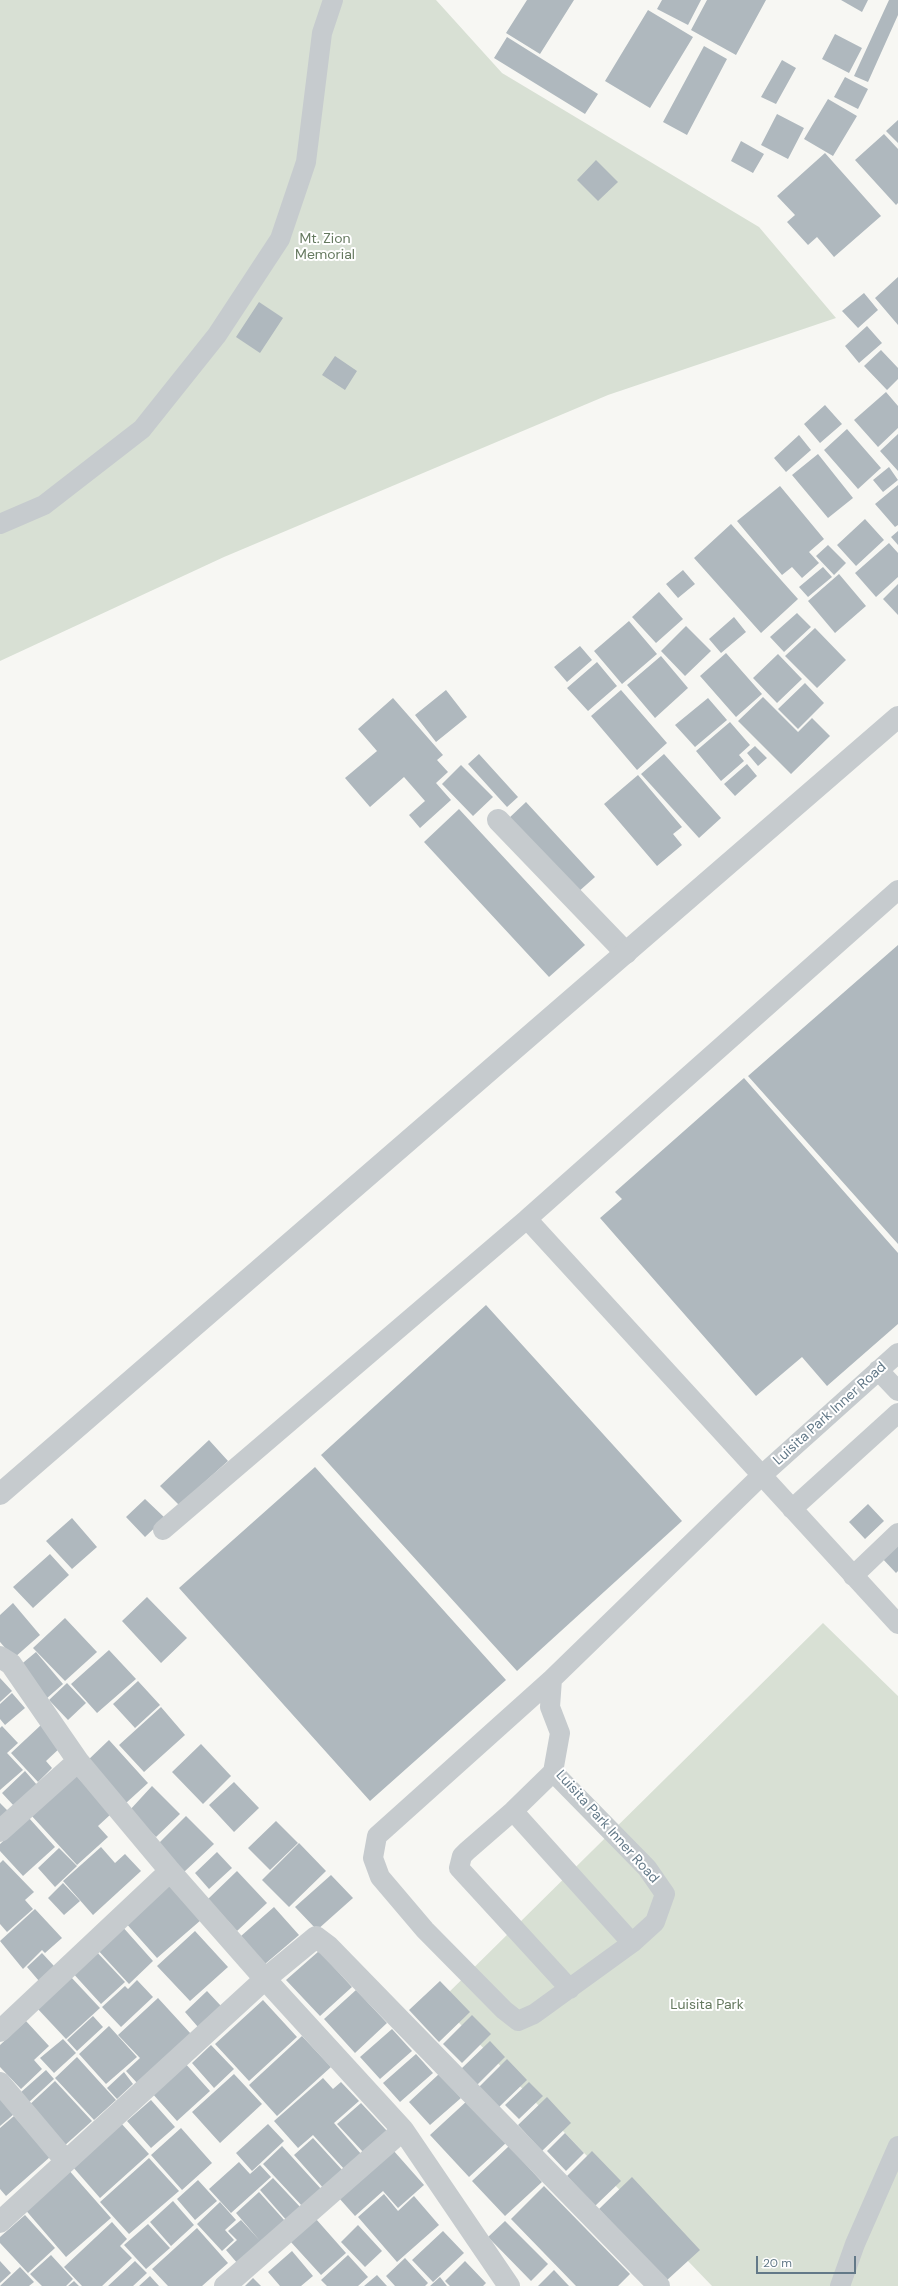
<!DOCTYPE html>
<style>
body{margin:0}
#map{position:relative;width:898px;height:2286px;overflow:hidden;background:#f7f7f3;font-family:"DM Sans",sans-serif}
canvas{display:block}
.scale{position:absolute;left:756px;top:2256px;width:100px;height:18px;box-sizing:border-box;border:2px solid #637988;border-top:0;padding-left:5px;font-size:12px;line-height:14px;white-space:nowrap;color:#637988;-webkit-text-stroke:3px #fff;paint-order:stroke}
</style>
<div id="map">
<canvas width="898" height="2286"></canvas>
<div class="scale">20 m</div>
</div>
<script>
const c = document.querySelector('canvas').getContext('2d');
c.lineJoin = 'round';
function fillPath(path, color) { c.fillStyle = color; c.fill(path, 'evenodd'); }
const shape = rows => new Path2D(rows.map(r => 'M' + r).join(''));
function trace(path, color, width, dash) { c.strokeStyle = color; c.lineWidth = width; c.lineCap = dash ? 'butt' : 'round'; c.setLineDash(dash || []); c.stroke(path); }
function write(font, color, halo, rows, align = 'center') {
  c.font = font + ' "DM Sans",sans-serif'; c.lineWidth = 4; c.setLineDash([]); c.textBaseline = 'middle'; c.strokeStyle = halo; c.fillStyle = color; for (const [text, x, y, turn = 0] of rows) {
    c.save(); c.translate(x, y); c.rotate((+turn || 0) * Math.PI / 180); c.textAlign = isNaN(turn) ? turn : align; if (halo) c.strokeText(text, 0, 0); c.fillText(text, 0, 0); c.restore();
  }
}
fillPath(shape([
 [0,0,436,0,502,73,759,227,836,318,608,395,224,557,0,661],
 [823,1623,898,1696,898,2286,712,2286,439,2002]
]), '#d8e0d4');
fillPath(shape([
 [527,0,574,0,540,54,506,33],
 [662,0,701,0,688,25,657,9],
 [707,0,766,0,736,55,691,30],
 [841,0,868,0,862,12],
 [889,0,898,0,898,15,868,82,854,76],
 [648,10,693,37,650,108,605,81],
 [835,34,862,48,849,73,822,59],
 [507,37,598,94,585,114,494,58],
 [704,46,727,59,687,135,663,122],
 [782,60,796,68,776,104,761,97],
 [845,77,868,89,858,109,834,97],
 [828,99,857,116,833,156,804,139],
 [777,114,804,128,788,159,761,145],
 [898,120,898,143,886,131],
 [884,134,898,149,898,203,896,205,855,160],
 [741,141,764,154,753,173,731,161],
 [825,153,881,216,834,257,817,237,808,245,787,222,795,215,777,196],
 [596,160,618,182,598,201,577,180],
 [898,277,898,325,875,298],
 [864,293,878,310,858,328,842,311],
 [259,302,283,318,260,353,236,337],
 [867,326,882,343,859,363,845,346],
 [881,350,898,368,898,379,887,390,864,366],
 [335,356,357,371,345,390,322,375],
 [886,392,898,406,898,428,878,447,854,420],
 [825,405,842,424,820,443,804,424],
 [847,429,881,468,858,489,824,450],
 [898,434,898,471,880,451],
 [799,435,811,450,786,472,774,458],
 [818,454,853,498,828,518,792,475],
 [889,467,898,480,883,492,873,480],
 [898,485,898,525,895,527,875,504],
 [780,486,824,539,809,552,819,563,802,578,792,567,782,575,737,521],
 [865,519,884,540,856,566,837,545],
 [731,524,798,599,761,633,694,558],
 [898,531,898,545,891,537],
 [889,543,898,553,898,577,876,597,855,573],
 [828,545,846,563,834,575,816,556],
 [823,567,832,577,808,597,799,587],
 [683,570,695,584,678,598,666,584],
 [839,574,866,606,835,633,808,601],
 [898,584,898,615,883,599],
 [659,592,683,619,656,643,632,617],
 [797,613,811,627,784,652,770,637],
 [734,617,746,632,721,653,709,639],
 [629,621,657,654,622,684,594,651],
 [686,626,711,651,685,676,661,651],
 [815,628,846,660,817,688,785,656],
 [580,646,592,660,567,682,554,667],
 [726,653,762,694,736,717,700,676],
 [778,654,802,679,777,703,753,678],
 [661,656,688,688,655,718,627,685],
 [597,662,617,686,588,711,567,688],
 [805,683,824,703,798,729,778,709],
 [446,690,467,717,436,742,415,715],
 [621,690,667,743,637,770,591,716],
 [763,697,798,732,812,718,830,736,791,774,738,721],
 [393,698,443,755,437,760,448,772,436,783,451,800,420,828,409,815,425,801,404,777,370,807,345,778,377,751,358,729],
 [708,698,727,720,695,747,675,725],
 [730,722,750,745,739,755,744,761,721,781,696,751],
 [755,746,767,758,758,766,747,753],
 [479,754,518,797,507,807,468,764],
 [664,754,721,818,699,838,641,774],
 [747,764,757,776,735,796,724,784],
 [461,765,493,797,473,816,442,784],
 [638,775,682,827,673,834,682,845,657,866,604,804],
 [526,802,595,877,577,893,508,819],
 [459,809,585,945,549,977,424,842],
 [898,945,898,1244,748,1076],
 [744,1078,898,1253,898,1324,827,1386,802,1357,756,1396,600,1218,622,1199,615,1192],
 [486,1305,682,1521,517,1671,321,1455],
 [209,1440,228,1461,179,1505,160,1486],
 [315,1467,506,1680,370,1801,179,1588],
 [145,1499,165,1518,145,1537,126,1517],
 [868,1504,884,1521,865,1539,849,1522],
 [72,1518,97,1547,72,1569,46,1541],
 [898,1539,898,1571,896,1573,880,1556],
 [50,1554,69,1575,33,1608,13,1587],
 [147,1597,187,1638,161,1663,122,1621],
 [13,1603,40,1635,14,1658,0,1642,0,1615],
 [65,1618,97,1652,65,1681,33,1648],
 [109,1650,136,1679,97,1713,71,1684],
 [36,1652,63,1684,46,1699,18,1667],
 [0,1678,12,1691,0,1702],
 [138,1681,160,1705,135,1728,113,1704],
 [67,1683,86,1703,68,1720,49,1700],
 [12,1693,25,1708,5,1725,0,1719,0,1704],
 [161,1707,185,1735,144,1772,119,1745],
 [41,1725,61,1747,46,1761,52,1768,38,1782,11,1753],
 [2,1726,18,1743,7,1753,23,1770,0,1790,0,1728],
 [109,1740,148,1783,126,1803,87,1761],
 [201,1744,231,1776,203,1804,172,1772],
 [25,1771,37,1785,14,1806,2,1793],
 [74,1773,111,1814,98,1826,108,1837,77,1865,30,1814],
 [234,1782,259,1808,234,1832,209,1805],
 [152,1786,180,1814,156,1837,129,1811],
 [0,1803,9,1812,0,1820],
 [186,1816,214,1844,184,1872,157,1845],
 [29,1818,55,1847,23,1876,0,1851,0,1844],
 [276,1821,298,1843,270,1870,248,1848],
 [299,1843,326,1871,289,1907,262,1880],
 [101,1847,115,1863,125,1854,141,1871,93,1915,63,1881],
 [59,1848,77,1866,55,1887,38,1868],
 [217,1852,232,1868,209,1889,195,1873],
 [3,1860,34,1892,25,1900,33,1909,7,1932,0,1924,0,1863],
 [237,1871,267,1903,237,1931,208,1899],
 [331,1875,353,1898,317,1930,295,1907],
 [167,1882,201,1920,157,1958,124,1921],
 [63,1883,80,1901,64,1915,48,1898],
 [274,1907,299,1935,265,1964,241,1936],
 [35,1909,62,1938,45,1953,42,1950,23,1969,0,1941],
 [121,1925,153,1961,129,1984,96,1948],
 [195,1931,228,1967,190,2001,157,1966],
 [94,1949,125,1982,101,2004,70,1970],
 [319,1951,352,1987,320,2016,286,1980],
 [42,1953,54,1966,39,1981,27,1967],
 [70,1976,100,2008,66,2039,36,2007],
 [137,1980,153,1997,121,2027,102,2007,125,1986,128,1989],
 [440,1981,470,2012,439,2042,409,2010],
 [356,1990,387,2023,355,2053,324,2019],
 [207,1991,221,2006,198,2027,185,2012],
 [158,1998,191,2034,138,2084,126,2071,140,2058,118,2035],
 [263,2000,297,2037,249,2081,215,2044],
 [472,2015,491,2034,462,2063,443,2044],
 [93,2016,103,2027,77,2051,67,2040],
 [26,2021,49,2046,34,2060,42,2069,21,2089,0,2067,0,2045],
 [109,2026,137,2057,106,2084,79,2054],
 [392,2029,412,2051,380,2079,360,2057],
 [302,2036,331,2067,277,2116,249,2085],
 [63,2039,76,2053,54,2073,40,2058],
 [490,2041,505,2057,477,2085,461,2069],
 [211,2045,234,2069,214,2088,192,2063],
 [416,2054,433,2073,400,2102,383,2083],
 [77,2057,116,2100,94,2120,55,2078],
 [507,2059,527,2080,499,2107,479,2087],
 [184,2062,210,2091,177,2121,151,2092],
 [46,2070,54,2079,28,2103,20,2093],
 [124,2072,133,2084,117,2099,107,2088],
 [234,2074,262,2104,220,2143,192,2112],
 [439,2074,461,2098,430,2125,409,2102],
 [323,2078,333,2089,341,2082,359,2101,334,2123,362,2155,345,2170,313,2135,298,2148,274,2121],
 [55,2081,92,2121,63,2147,26,2108],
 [529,2082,543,2096,519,2119,505,2105],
 [547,2097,571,2123,542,2151,518,2125],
 [0,2098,14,2114,0,2126],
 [151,2100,175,2127,151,2148,127,2121],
 [468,2100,507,2142,469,2177,430,2135],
 [361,2103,387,2131,363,2152,337,2124],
 [14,2116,50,2157,6,2196,0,2189,0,2128],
 [120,2122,149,2154,100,2198,72,2166],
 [268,2124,284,2141,252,2171,236,2153],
 [181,2128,212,2163,182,2190,151,2155],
 [565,2133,584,2153,566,2171,547,2151],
 [313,2138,344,2172,325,2190,294,2155],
 [282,2146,322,2190,303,2207,263,2164],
 [509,2146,542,2182,505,2216,472,2181],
 [393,2150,424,2185,398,2208,383,2191,355,2216,339,2198],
 [592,2151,621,2181,595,2206,567,2176],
 [149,2158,179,2191,129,2234,100,2202],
 [239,2162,250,2174,260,2165,271,2177,231,2213,209,2189],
 [67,2168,111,2218,66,2257,23,2207],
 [632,2177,700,2250,666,2281,599,2209],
 [273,2178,302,2209,288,2222,260,2190],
 [198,2180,217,2201,195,2220,177,2199],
 [544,2186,630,2274,618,2286,576,2286,511,2219],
 [259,2192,285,2221,261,2242,236,2213],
 [384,2194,398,2211,414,2196,439,2225,397,2262,358,2217],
 [173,2201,194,2225,171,2246,150,2222],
 [220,2202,236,2220,225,2230,234,2240,222,2251,197,2224],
 [25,2215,55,2248,28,2273,0,2243,0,2237],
 [316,2219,346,2253,321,2275,290,2241],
 [241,2220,262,2243,238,2264,226,2250,237,2240,228,2231],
 [505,2221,548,2264,531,2281,488,2237],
 [112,2222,127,2239,120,2246,132,2258,102,2286,82,2286,64,2267],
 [148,2224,170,2248,146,2269,124,2245],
 [358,2225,382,2251,365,2267,341,2242],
 [197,2228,228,2263,202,2286,168,2286,152,2269],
 [443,2231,464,2253,433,2282,412,2260],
 [292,2251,313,2276,301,2286,280,2286,268,2272],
 [51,2255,73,2279,66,2286,42,2286,30,2274],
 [348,2255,368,2277,358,2286,327,2286,321,2280],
 [405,2258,428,2283,425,2286,395,2286,386,2276],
 [0,2261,11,2273,0,2283],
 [135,2261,147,2273,133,2286,108,2286],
 [465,2261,486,2283,483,2286,450,2286,445,2281],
 [20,2267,34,2282,29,2286,0,2286],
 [554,2270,569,2286,538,2286],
 [377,2275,387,2286,364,2286],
 [150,2276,159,2286,139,2286],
 [440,2277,447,2286,430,2286],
 [253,2278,261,2286,245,2286],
 [74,2281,79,2286,68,2286]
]), '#afb8be');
trace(shape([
 [0,524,44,505,142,429,217,335,280,239,306,162,322,33,333,0],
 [898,890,527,1219,898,1624],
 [878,1370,898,1391],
 [792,1509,898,1413],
 [163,1530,527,1219],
 [853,1576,898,1533],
 [552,1679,377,1836,373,1858,380,1877,425,1930,504,2010,518,2021,534,2014,632,1943,655,1922,665,1894,647,1868,553,1772,560,1733,550,1707,552,1679,761,1476,898,1353],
 [553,1772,513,1811,467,1851,462,1856,459,1868,570,1989],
 [513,1811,632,1943],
 [840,2286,855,2244,898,2146]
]), '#c6cbce', 20);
trace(shape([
 [498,820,626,953],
 [0,1657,11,1664,78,1761,170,1871,265,1979,403,2130,225,2286],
 [0,1831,78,1761],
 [0,2031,170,1871],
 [0,2083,65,2160],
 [403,2130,509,2286],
 [0,2222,265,1979,316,1937,328,1946,659,2286]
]), '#c6cbce', 22);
trace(shape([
 [0,1494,898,717]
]), '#c6cbce', 22);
write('14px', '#65795f', '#fff', [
 ["Mt. Zion",325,239],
 ["Memorial",325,255],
 ["Luisita Park",707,2005]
]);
write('14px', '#637988', '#fff', [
 ["Luisita Park Inner Road",830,1414,-42],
 ["Luisita Park Inner Road",607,1827,48]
]);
</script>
